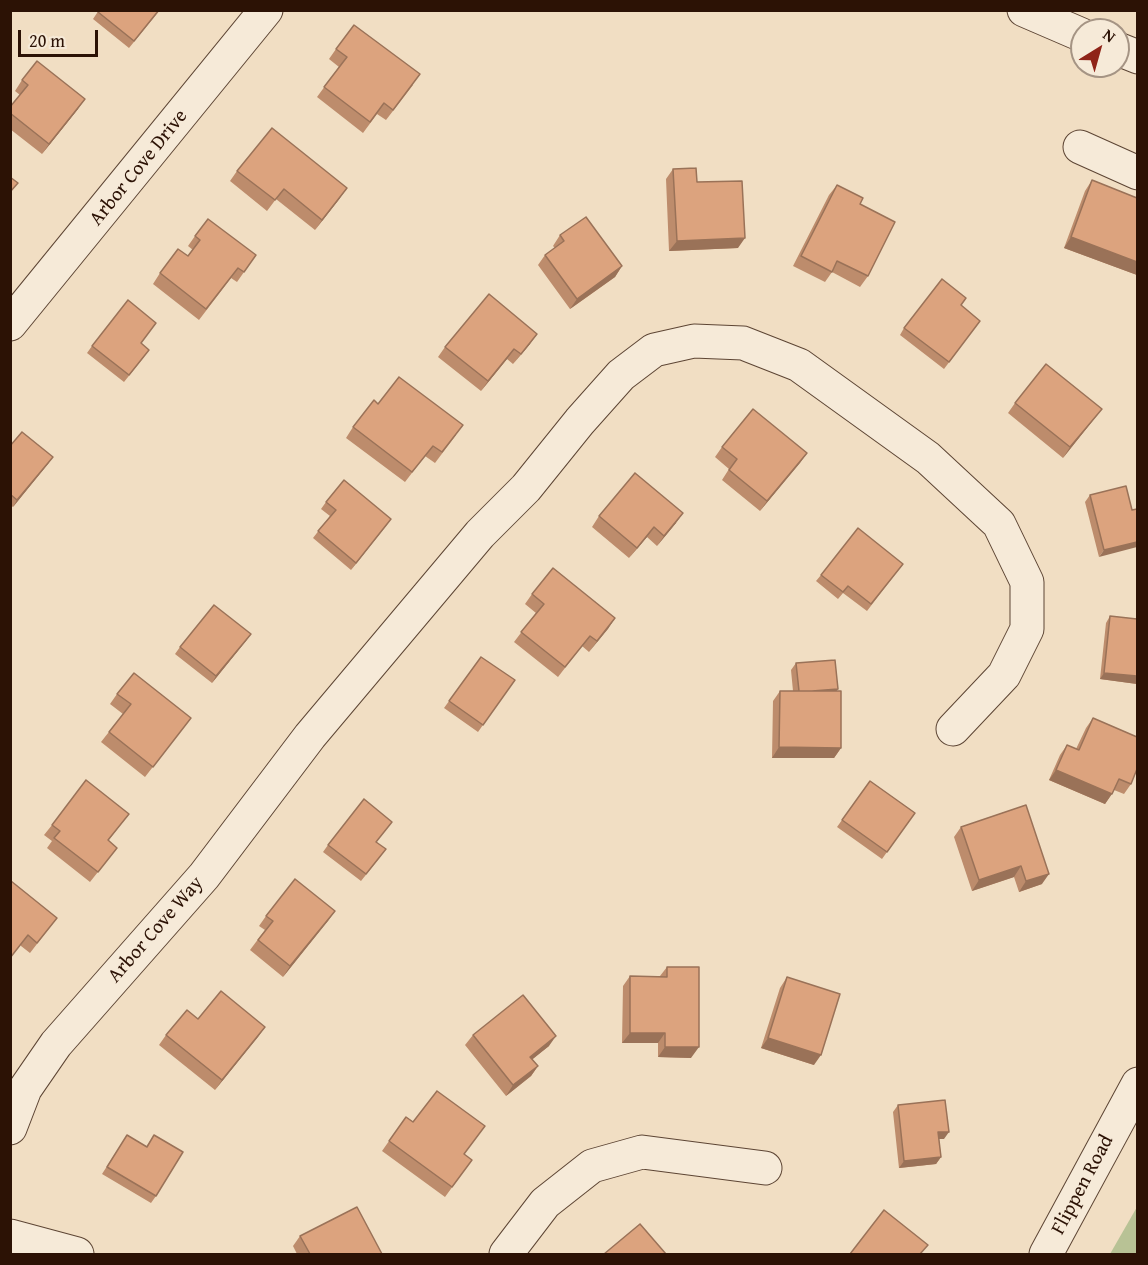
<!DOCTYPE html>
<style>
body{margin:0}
#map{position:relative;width:1148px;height:1265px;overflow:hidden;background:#f1dec3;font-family:"Gentium Book Plus",serif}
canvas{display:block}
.frame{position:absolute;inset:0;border:12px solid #2c1205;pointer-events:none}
.north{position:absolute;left:1070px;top:18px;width:60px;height:60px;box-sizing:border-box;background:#f6ead8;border:2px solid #a59484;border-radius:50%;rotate:37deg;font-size:16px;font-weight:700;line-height:24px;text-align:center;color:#2c1205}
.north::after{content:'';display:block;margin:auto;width:21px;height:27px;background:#8f2418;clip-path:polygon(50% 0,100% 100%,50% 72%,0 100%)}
.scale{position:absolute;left:18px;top:30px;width:80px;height:27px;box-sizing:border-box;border:3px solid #2c1205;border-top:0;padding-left:8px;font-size:18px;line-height:21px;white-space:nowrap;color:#2c1205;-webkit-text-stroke:4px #f6ead8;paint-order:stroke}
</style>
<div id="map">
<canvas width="1148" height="1265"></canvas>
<div class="frame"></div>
<div class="north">N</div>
<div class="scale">20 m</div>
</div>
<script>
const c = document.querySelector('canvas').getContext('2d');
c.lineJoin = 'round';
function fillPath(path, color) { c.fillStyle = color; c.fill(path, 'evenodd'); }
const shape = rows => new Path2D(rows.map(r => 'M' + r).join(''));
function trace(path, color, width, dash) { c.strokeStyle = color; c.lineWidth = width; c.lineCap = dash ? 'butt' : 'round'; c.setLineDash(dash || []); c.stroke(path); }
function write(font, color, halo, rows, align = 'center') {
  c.font = font + ' "Gentium Book Plus",serif'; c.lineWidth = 4.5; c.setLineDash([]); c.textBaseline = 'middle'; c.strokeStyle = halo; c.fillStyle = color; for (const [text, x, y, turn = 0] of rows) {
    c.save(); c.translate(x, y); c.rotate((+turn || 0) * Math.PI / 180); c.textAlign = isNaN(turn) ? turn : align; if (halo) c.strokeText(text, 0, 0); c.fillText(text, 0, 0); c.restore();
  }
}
fillPath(shape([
 [1137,1207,1137,1254,1110,1254]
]), '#b8c295');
const minor = shape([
 [1024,10,1082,35],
 [1118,49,1138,57],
 [1080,147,1138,173],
 [10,324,266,10],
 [10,1128,25,1089,56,1044,204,876,310,736,480,534,526,488,580,421,621,375,654,350,694,341,743,343,799,365,928,458,999,524,1027,582,1027,629,1004,675,953,729],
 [10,1236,77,1254],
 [506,1254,545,1203,592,1166,642,1152,765,1168],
 [1046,1254,1138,1084]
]);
trace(minor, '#5d4534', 35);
trace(minor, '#f6ead8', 33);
fillPath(shape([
 [99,10,160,10,129,48,93,19],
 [336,49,413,85,386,120,377,114,363,133,317,97,339,67,329,59],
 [22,80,78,109,42,154,10,129,10,107,20,95,15,91],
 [673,169,697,182,738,248,669,251,666,179],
 [237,171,340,198,315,230,276,199,267,211,230,181],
 [1092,180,1137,198,1137,275,1064,248,1085,191],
 [837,185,860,204,868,276,860,287,832,272,825,282,793,266,829,195],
 [560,235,622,266,615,277,570,309,538,265,545,255,555,248,553,246],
 [195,236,256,255,237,282,231,278,199,320,153,284,160,273,188,256,193,250,188,246],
 [980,321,944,369,900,335,904,328],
 [141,343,144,357,124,382,87,353,92,346],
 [530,344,513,364,507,359,481,391,438,357,445,347],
 [1015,403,1094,419,1063,458,1008,413],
 [378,404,456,435,435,463,425,456,405,482,346,438,353,427],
 [10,446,53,457,13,507,10,505],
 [722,447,807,453,760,511,722,480,729,469,715,457],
 [1090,495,1132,510,1099,557,1085,502],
 [326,502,391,519,351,570,313,538,330,516,321,509],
 [599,516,676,523,657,546,647,537,629,558,592,527],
 [903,564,867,611,843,593,838,599,816,581,821,575],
 [532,594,615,618,589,652,582,646,558,677,514,642,536,613,525,604],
 [1110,616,1137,684,1100,679,1106,623],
 [251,634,212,683,175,654,180,647],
 [481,657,515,680,478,732,444,708],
 [796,663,838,689,836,691,841,748,834,758,772,758,773,701,780,691,793,691,791,670],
 [117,694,191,718,145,777,101,742,123,714,110,704],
 [1093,718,1131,784,1124,794,1114,790,1105,804,1049,780,1060,755,1067,745,1076,749,1086,728],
 [870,781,915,813,882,859,837,827],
 [1026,805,1042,884,1019,892,1014,877,972,891,954,837,961,827],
 [129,814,108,841,117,848,90,882,47,848,52,841,44,835,52,825],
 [377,842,381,856,361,881,323,852,328,845],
 [10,882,57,918,30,953,21,946],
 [335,911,283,977,250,950,265,930,259,926,266,916],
 [667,967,691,1058,658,1057,658,1043,622,1043,623,986,630,976,660,976],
 [787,977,814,1065,761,1048,780,988],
 [198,1019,265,1027,215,1090,159,1045,166,1035],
 [473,1035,549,1046,532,1059,538,1066,531,1076,506,1096,465,1045],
 [898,1105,944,1139,939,1139,941,1157,936,1164,899,1168,893,1112],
 [406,1117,472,1160,445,1197,382,1151],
 [127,1135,146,1147,154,1135,156,1196,151,1203,102,1174],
 [300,1236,382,1254,297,1254,293,1246]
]), '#bd8c6c');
fillPath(shape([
 [85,99,78,109,42,154,49,144],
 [347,188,340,198,315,230,322,220],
 [1071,237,1137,262,1137,275,1064,248],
 [745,238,738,248,669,251,677,241],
 [622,266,615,277,570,309,577,299],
 [537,334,530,344,513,364],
 [514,349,507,359,481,391,488,381],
 [1102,409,1094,419,1063,458,1070,447],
 [807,453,800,463,760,511,767,501],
 [53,457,48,464,13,507,17,500],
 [683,513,676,523,657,546,664,536],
 [391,519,386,526,351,570,356,563],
 [654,527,647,537,629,558,637,548],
 [1137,542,1137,547,1099,557,1104,550],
 [615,618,608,629,589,652,597,641],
 [251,634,246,641,212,683,216,676],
 [1104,673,1137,676,1137,684,1100,679],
 [838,689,833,696,799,692],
 [779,747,841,748,834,758,772,758],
 [1056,770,1112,794,1105,804,1049,780],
 [1021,866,1014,877,972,891,979,880],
 [1049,874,1042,884,1019,892,1026,881],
 [335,911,328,921,283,977,290,966],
 [265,1027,258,1037,215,1090,222,1080],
 [630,1033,665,1033,658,1043,622,1043],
 [556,1036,549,1046,523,1067,530,1057],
 [768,1038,821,1055,814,1065,761,1048],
 [665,1047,699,1047,691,1058,658,1057],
 [538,1066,531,1076,506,1096,513,1085],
 [938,1132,949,1132,944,1139,934,1139],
 [941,1157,936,1164,899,1168,904,1161]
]), '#9a7258');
const building = shape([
 [99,10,159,10,134,41,98,12,99,10],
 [354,25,420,74,393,110,384,103,370,122,324,87,347,57,336,49,354,25],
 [37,61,85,99,49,144,10,113,10,107,28,85,22,80,37,61],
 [272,128,347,188,322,220,284,189,275,200,237,171,272,128],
 [696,168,697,182,742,181,745,238,677,241,673,169,696,168],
 [10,177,18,183,10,192,10,177],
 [1092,180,1137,198,1137,262,1071,237,1092,180],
 [837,185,863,198,860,204,895,222,868,276,837,261,832,272,801,256,837,185],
 [586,217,622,266,577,299,545,255,564,241,560,235,586,217],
 [208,219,256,255,244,272,238,268,206,309,160,273,178,249,188,256,200,240,195,236,208,219],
 [942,279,966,298,961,305,980,321,949,362,904,328,942,279],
 [489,294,537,334,521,354,514,349,488,381,445,347,489,294],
 [128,300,156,323,141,343,149,350,129,375,92,346,128,300],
 [1046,364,1102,409,1070,447,1015,403,1046,364],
 [399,377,463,425,442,452,433,446,412,472,353,427,374,400,378,404,399,377],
 [753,409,807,453,767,501,729,470,737,459,722,447,753,409],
 [22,432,53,457,17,500,10,494,10,446,22,432],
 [635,473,683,513,664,536,654,527,637,548,599,516,635,473],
 [344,480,391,519,356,563,318,531,336,510,326,502,344,480],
 [1126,486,1132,510,1137,509,1137,542,1104,550,1090,495,1126,486],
 [858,528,903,564,871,604,848,586,843,592,821,575,858,528],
 [553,568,615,618,597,641,590,636,565,667,521,632,544,604,532,594,553,568],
 [214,605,251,634,216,676,180,647,214,605],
 [1110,616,1137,619,1137,676,1104,673,1110,616],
 [481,657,515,680,483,725,449,701,481,657],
 [835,660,838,689,812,691,799,691,796,663,835,660],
 [134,673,191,718,153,767,109,732,131,704,117,694,134,673],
 [780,691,841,691,841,748,779,747,780,691],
 [1093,718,1137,737,1137,769,1131,784,1119,779,1112,794,1056,770,1067,745,1079,750,1093,718],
 [86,780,129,814,108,840,117,848,98,872,54,838,60,831,52,825,86,780],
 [870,781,915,813,887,852,842,820,870,781],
 [364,799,392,822,376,842,386,849,366,874,328,845,364,799],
 [1026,805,1049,874,1026,881,1021,866,979,880,961,827,1026,805],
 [295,879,335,911,290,966,258,940,273,921,266,916,295,879],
 [11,881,57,918,37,943,28,935,10,958,11,881],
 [667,967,699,967,699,1047,665,1047,665,1033,630,1033,630,976,667,977,667,967],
 [787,977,840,994,821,1055,768,1038,787,977],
 [221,991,265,1027,222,1080,166,1035,187,1010,198,1019,221,991],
 [523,995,556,1036,530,1057,538,1066,513,1085,473,1035,523,995],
 [437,1091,485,1126,464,1154,472,1160,452,1187,389,1141,406,1117,413,1122,437,1091],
 [945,1100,949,1132,938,1132,941,1157,904,1161,898,1105,945,1100],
 [127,1135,147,1147,154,1135,183,1152,156,1196,107,1167,127,1135],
 [357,1207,382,1254,310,1254,300,1236,357,1207],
 [884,1210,928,1245,920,1254,850,1254,884,1210],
 [640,1224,666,1254,604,1254,640,1224]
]);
fillPath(building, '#dca37e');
trace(building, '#9a7258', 1.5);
write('20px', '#2c1205', '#f6ead8', [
 ["Arbor Cove Drive",139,168,-51],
 ["Arbor Cove Way",156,930,-49],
 ["Flippen Road",1083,1185,-62]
]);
</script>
